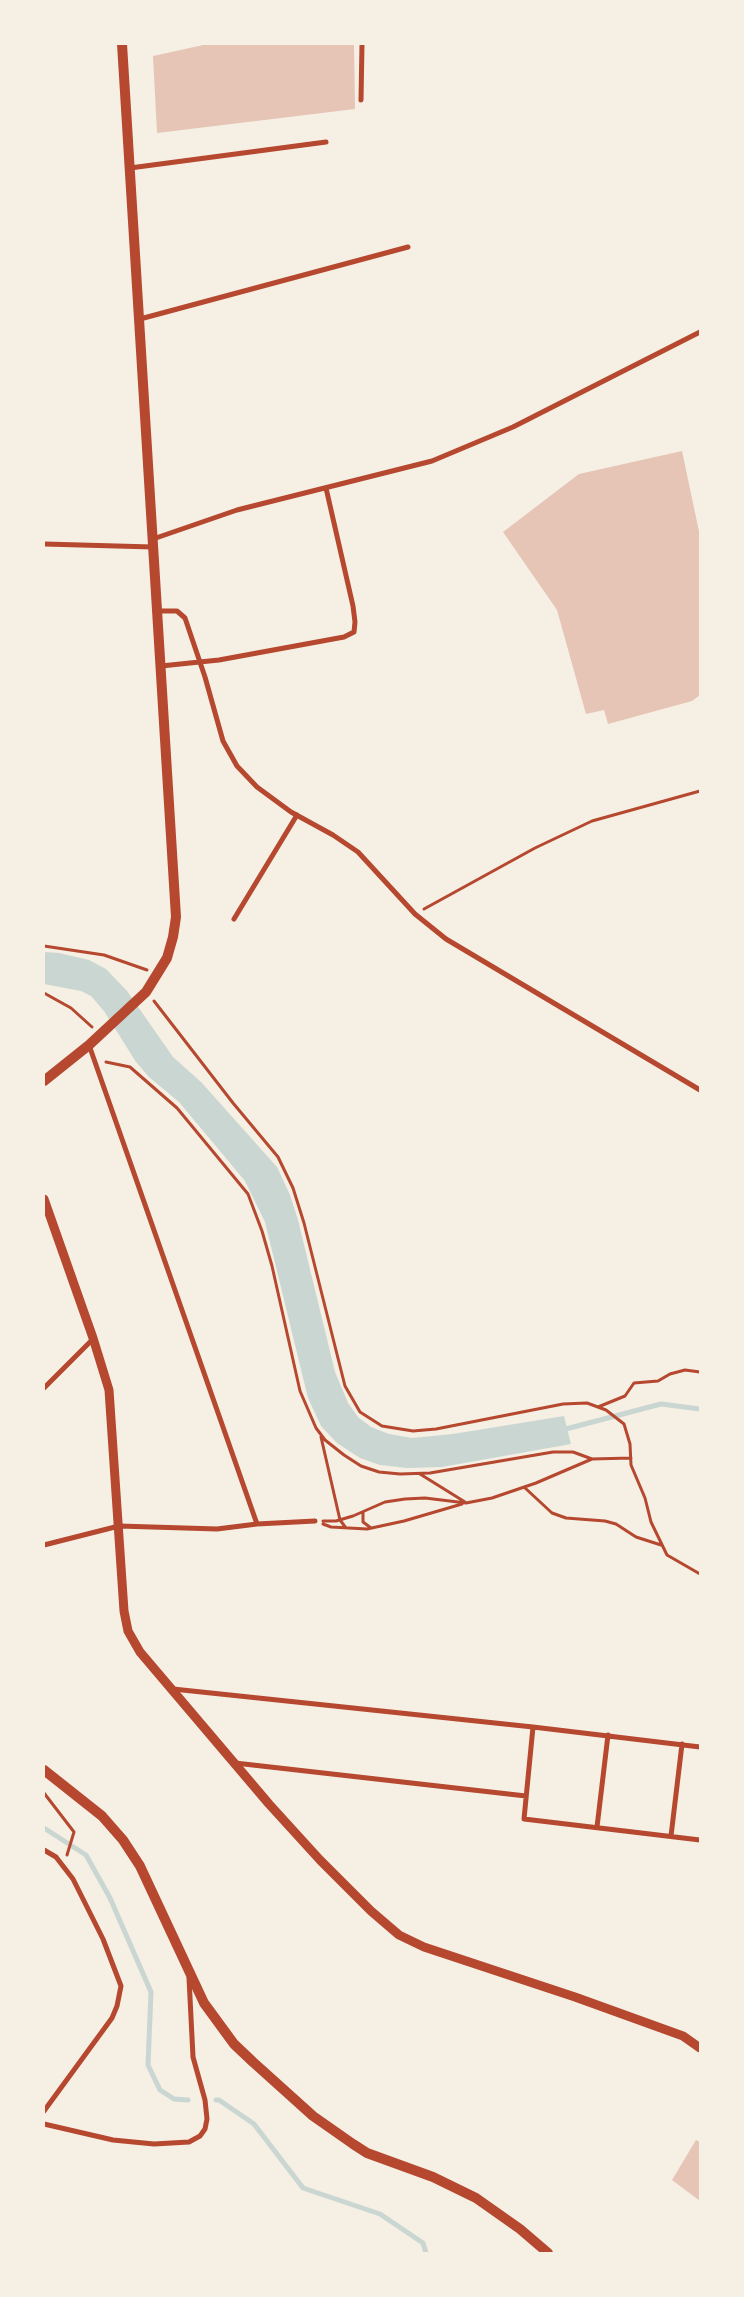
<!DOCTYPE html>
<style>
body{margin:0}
#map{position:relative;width:744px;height:2297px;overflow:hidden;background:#f6efe4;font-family:Commissioner,sans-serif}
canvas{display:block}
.frame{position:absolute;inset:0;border:45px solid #f6efe4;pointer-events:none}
</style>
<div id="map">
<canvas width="744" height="2297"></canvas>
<div class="frame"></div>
</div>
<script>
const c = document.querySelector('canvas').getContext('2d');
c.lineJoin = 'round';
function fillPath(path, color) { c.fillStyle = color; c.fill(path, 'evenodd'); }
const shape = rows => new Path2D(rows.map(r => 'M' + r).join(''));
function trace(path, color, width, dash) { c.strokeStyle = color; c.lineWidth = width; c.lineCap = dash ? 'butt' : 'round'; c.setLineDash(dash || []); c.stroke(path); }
fillPath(shape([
 [44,952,59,953,89,960,106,969,127,991,173,1057,201,1082,277,1167,290,1195,298,1220,335,1372,348,1403,358,1417,371,1427,389,1434,412,1438,453,1434,564,1416,571,1444,442,1467,407,1468,380,1465,360,1458,337,1443,321,1426,308,1398,265,1222,245,1181,179,1102,149,1077,136,1062,104,1011,91,996,81,991,44,984]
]), '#c9d6d2');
trace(shape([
 [562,1430,661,1404,700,1409],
 [44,1828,86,1855,110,1898,151,1992,148,2065,160,2090,174,2099,188,2100],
 [216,2100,219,2100,254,2124,303,2188,380,2214,423,2243,426,2253]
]), '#c9d6d2', 5);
fillPath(shape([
 [208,44,354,44,355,109,157,133,153,56],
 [682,451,700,536,700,695,692,701,608,724,604,710,586,714,557,610,503,532,579,474],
 [696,2140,700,2142,700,2201,672,2180]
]), '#e6c5b7');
trace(shape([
 [424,909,535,848,592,821,700,791],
 [44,946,104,955,147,970],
 [44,993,71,1008,92,1027],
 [154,1001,233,1103,278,1157,293,1188,304,1223,345,1386,360,1412,382,1426,413,1431,436,1429,563,1404,587,1403,606,1410,624,1424,630,1444,631,1465,645,1498,651,1522,667,1555,700,1574],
 [106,1062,130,1067,177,1108,248,1194,262,1231,272,1266,300,1391,316,1428,325,1440,344,1455,361,1466,379,1472,400,1474,430,1473,553,1452,573,1452,592,1459,631,1458],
 [598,1407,625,1396,634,1383,658,1381,670,1374,685,1370,700,1372],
 [321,1437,340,1520,346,1528],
 [420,1474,465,1502],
 [524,1487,552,1513,566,1518,605,1521,616,1524,636,1537,661,1545],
 [363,1512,363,1522,371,1528],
 [323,1521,336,1521,353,1516,385,1502,405,1499,425,1498,466,1503,492,1498,536,1483,592,1459],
 [323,1524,331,1527,367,1529,404,1521,462,1504],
 [44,1793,74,1832,67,1855]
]), '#b5482f', 3);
trace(shape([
 [361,100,362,44],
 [130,168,326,142],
 [140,319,408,247],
 [153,539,237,510,432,461,513,427,700,332],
 [44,544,153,547],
 [157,611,177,611,185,618,205,677,223,741,237,766,257,787,291,812,333,835,358,852,415,914,446,939,700,1090],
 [161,666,219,660,344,637,354,632,355,622,353,606,326,488],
 [234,919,297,815],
 [89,1045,257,1524],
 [44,1388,93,1339],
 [44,1545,119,1526,217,1529,257,1524,315,1521],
 [173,1689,533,1727,700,1747],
 [533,1727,524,1819,700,1840],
 [235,1763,526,1796],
 [597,1827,608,1735],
 [671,1836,682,1744],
 [44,1850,56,1857,73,1879,103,1939,121,1986,117,2006,112,2018,44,2111],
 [44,2124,113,2140,154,2144,189,2142,200,2136,205,2129,207,2119,205,2100,193,2057,189,1978]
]), '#b5482f', 5);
trace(shape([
 [44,1199,93,1338,109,1390,124,1611,128,1631,140,1652,269,1804,320,1860,371,1911,399,1935,424,1947,575,1997,683,2036,700,2048]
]), '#b5482f', 9);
trace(shape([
 [44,1081,89,1045,146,992,167,958,173,937,176,917,122,44],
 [44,1770,102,1816,123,1840,140,1866,204,2003,234,2044,253,2062,313,2116,353,2144,367,2153,433,2177,476,2198,520,2229,548,2253]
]), '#b5482f', 10);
</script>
